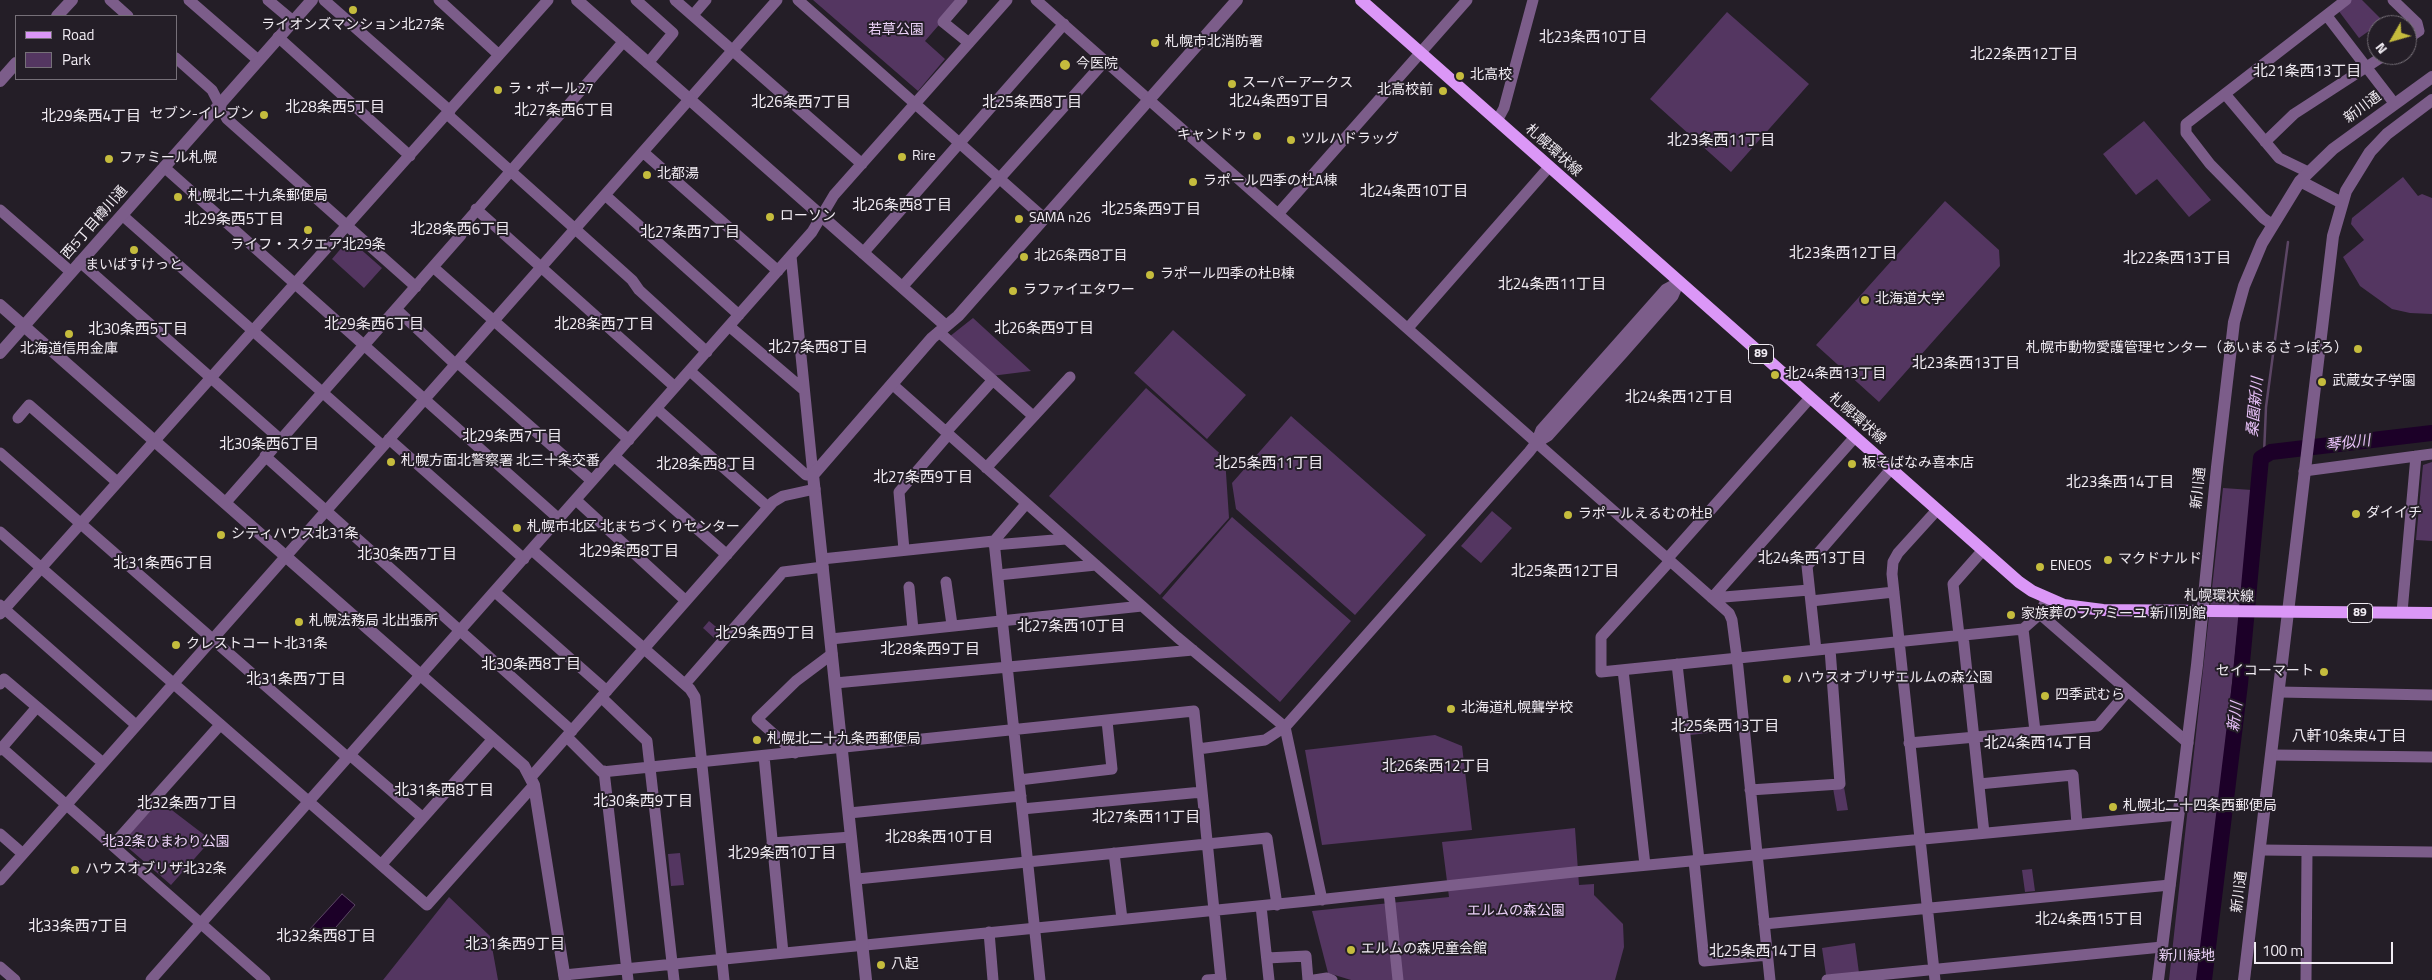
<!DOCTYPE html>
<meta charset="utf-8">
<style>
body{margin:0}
#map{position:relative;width:2432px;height:980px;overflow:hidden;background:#241e27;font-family:"Titillium Web",sans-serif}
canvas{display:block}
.legend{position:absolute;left:15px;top:15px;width:162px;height:65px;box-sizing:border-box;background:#241e27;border:1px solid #767078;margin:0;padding:6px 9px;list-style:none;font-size:15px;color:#f0ebf2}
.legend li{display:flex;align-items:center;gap:10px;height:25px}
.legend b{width:25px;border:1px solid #767078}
.north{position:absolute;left:2367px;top:15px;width:50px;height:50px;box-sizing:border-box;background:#241e27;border:1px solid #767078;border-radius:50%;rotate:232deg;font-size:14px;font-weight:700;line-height:20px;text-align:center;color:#f0ebf2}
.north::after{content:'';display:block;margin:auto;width:18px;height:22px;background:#c5bc3d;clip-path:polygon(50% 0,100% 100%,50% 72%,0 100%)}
.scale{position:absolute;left:2254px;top:942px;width:139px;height:22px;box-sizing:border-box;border:2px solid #f0ebf2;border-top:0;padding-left:6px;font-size:15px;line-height:18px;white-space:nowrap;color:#f0ebf2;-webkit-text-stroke:4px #241e27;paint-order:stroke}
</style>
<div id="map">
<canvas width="2432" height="980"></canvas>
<ul class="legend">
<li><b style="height:6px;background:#db97f7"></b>Road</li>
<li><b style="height:14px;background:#543661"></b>Park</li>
</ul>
<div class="north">N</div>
<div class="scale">100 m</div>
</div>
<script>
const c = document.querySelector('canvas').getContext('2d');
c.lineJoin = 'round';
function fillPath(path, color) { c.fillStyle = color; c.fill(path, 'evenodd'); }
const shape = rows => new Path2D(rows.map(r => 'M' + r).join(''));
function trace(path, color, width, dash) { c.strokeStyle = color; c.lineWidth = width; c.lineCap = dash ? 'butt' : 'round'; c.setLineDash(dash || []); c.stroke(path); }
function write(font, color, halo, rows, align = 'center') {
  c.font = font + ' "Titillium Web","Noto Sans JP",sans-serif'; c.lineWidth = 4; c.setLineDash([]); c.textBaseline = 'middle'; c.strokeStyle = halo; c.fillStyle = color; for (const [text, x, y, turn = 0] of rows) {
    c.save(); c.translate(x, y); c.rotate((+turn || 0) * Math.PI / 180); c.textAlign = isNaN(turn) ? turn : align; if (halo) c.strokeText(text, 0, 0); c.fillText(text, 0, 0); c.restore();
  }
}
fillPath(shape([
 [813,0,955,0,958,3,925,41,945,59,918,91],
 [2350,0,2362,0,2383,21,2359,38,2338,10],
 [1727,12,1809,84,1731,172,1650,99],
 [2144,121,2211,200,2189,217,2157,179,2136,195,2103,154],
 [2403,177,2418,196,2422,194,2432,198,2432,314,2410,313,2392,309,2360,286,2343,257,2364,240,2351,224,2352,218],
 [1945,201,1999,250,2000,266,1879,402,1816,345],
 [349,239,382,268,364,288,332,259],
 [973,318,1031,371,991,376,949,337],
 [1173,330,1246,395,1207,439,1134,373],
 [1146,388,1225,458,1229,518,1160,595,1049,496],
 [1291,416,1426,535,1355,615,1236,509,1232,483],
 [2432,462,2432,541,2416,540,2423,465],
 [2223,488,2252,490,2222,779,2200,980,2169,980],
 [1492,511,1512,528,1481,563,1461,546],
 [1232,517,1351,621,1280,702,1162,598],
 [709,621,721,631,714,638,703,628],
 [1707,721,1708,733,1690,735,1689,723],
 [1435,735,1462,746,1472,830,1322,845,1305,750],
 [1844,787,1848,810,1837,811,1833,788],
 [160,801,211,840,171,885,125,845,124,840],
 [1575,828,1579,885,1594,884,1594,895,1623,924,1624,947,1615,980,1351,980,1328,973,1312,911,1449,897,1442,842],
 [680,853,684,885,671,886,668,854],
 [2032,869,2035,891,2025,892,2022,870],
 [449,897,490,936,498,980,383,980],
 [1855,943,1859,973,1826,975,1822,948]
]), '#543661');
const water = shape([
 [342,894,355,905,324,941,310,929,342,894]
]);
fillPath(water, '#1c0028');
trace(water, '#5c4665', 1);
trace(shape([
 [2264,454,2266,407,2288,242]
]), '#5c4665', 2.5);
trace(shape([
 [2204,980,2240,684,2261,458,2271,452,2432,433]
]), '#1c0028', 16);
trace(shape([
 [110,0,128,16],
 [189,0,258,60],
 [268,0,293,21],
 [324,0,450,111],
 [439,0,499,55],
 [636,0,673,33,648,63],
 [675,0,862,164],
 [798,0,1044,218],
 [962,0,943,22,969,43],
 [1036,0,1729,613,1732,620,1737,658,1770,980],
 [2393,0,2417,23,2419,31,2407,39],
 [693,15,706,0],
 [2327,16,2394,103],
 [278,37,410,156],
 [176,58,212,90,227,119,416,287],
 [2225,94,2279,158,2308,172],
 [447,114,632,280,639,290,707,352],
 [1497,121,1504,108,1533,0],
 [2265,142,2294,114,2385,55],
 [643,152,778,271],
 [164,167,559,519],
 [605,195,739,315],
 [476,209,675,387],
 [0,210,71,272],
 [1278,214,1467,0],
 [122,215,383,446],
 [2273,225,2263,218,2210,164,2186,133,2186,124,2346,0],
 [863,253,1064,24],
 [80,262,280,439],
 [433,267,629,440],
 [902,287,1105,61],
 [396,309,455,364],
 [729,326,804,390],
 [1408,328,1549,167],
 [939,332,1033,416],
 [457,362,592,481],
 [690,371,806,475,813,475,791,256],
 [892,384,1177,637,1285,727,1265,740,1198,749],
 [657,409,768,507],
 [18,418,29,405,117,482],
 [946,432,993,380],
 [389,439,524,559],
 [1536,443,1541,430,1666,289,1679,282],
 [0,453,347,757],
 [265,456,572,731],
 [614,456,727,555],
 [986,468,1070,377],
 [2304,471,2432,454],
 [576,500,686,601],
 [226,502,461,235,462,227,624,41],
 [1026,504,994,541,1040,980],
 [0,532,427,905,534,785],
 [994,545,1066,539],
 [532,550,690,689,695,697,724,980],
 [904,550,899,492,948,435],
 [822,559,994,541],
 [1667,559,1810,398],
 [1670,561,1601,637,1601,672,2023,629,2040,614,2047,598],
 [998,575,1096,565],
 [946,582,952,625],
 [909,587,913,630],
 [495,592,607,691],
 [1712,598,1855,437],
 [1712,598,1809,590],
 [1811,601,1894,592],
 [0,605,136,725],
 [2402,612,2416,456],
 [0,614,548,0],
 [2040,614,2188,743],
 [2023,629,2035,731],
 [1959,635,1953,584,1983,550],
 [1963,635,1984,833],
 [831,639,1142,606],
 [1816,650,1807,566,1891,469],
 [1677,664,1699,860],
 [1623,670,1645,865],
 [835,683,1193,650],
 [0,684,4,679,37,707],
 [685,684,783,572,823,567],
 [2279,692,2432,695],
 [601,697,647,741,674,980],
 [567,737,602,772,1194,711,1221,980],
 [1909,743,2098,726,2128,691],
 [2,748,265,980],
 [0,750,37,707,103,763],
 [795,753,757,719,796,681,832,654],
 [350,755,423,818],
 [2273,755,2432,757],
 [764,756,783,953],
 [604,771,628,980],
 [531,777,773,502,783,496,815,489],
 [1019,780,1112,769,1107,721],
 [1979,784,2073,775,2077,824],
 [1750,790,1840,784,1830,649],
 [1022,809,1202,792],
 [849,813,1021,796],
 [0,834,23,854],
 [772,843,851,837],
 [113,845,220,725],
 [2261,850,2432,852],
 [1114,853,1122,919],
 [1694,861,1704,961,1768,955],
 [381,865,493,739],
 [857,879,1267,838,1277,905],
 [0,880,777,0],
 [1389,893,1398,980],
 [1322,900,1285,727,1529,452,1536,443,1548,436,1623,353,1673,296,1679,282],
 [1261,906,1269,980],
 [1764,924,2170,885],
 [989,932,993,980],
 [1267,958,1306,956,1308,980],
 [0,967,15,980],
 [564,975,1308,901,1574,872,2178,815],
 [151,980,812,232,834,195,1007,0],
 [1207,980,1221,979],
 [1314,980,1327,978,1332,980],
 [1827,980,2162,947],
 [1935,980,1892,574,1893,562,1898,553,1937,510],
 [2306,980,2307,851]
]), '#7c5d8a', 11);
trace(shape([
 [577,0,946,326],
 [57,16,72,0],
 [0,81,16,63],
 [2300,181,2342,203],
 [0,305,524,766,534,785,565,980],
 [0,353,312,0],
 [866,980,813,475,932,338,958,316,1237,0],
 [2158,980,2197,665,2217,467,2234,322,2244,286,2262,243,2300,181,2333,149,2432,77],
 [2244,980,2333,236,2346,191,2370,152,2387,134,2432,100]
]), '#7c5d8a', 12);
trace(shape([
 [1361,0,2019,582,2032,591,2064,605,2103,610,2432,613]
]), '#db97f7', 12);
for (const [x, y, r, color] of [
 [353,10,5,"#c5bc3d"],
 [1155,43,5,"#c5bc3d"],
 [1065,65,6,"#c5bc3d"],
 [1460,76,5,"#c5bc3d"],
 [1232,84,5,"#c5bc3d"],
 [498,90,5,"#c5bc3d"],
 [1443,91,5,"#c5bc3d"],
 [264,115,5,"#c5bc3d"],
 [1257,136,5,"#c5bc3d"],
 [1291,140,5,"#c5bc3d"],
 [902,157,5,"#c5bc3d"],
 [109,159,5,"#c5bc3d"],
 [647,175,5,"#c5bc3d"],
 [1193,182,5,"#c5bc3d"],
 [178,197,5,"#c5bc3d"],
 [770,217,5,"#c5bc3d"],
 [1019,219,5,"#c5bc3d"],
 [308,230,5,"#c5bc3d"],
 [134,250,5,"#c5bc3d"],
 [1024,257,5,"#c5bc3d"],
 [1150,275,5,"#c5bc3d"],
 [1013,291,5,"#c5bc3d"],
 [1865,300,5,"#c5bc3d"],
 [69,334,5,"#c5bc3d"],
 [2358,349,5,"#c5bc3d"],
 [1775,375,5,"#c5bc3d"],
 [2322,382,5,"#c5bc3d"],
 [391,462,5,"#c5bc3d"],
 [1852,464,5,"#c5bc3d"],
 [2356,514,5,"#c5bc3d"],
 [1568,515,5,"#c5bc3d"],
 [517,528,5,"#c5bc3d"],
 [221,535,5,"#c5bc3d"],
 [2108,560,5,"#c5bc3d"],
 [2040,567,5,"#c5bc3d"],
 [2011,615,5,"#c5bc3d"],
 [299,622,5,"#c5bc3d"],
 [176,645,5,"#c5bc3d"],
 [2324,672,5,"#c5bc3d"],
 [1787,679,5,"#c5bc3d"],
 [2045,696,5,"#c5bc3d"],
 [1451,709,5,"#c5bc3d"],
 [757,740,5,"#c5bc3d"],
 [2113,807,5,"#c5bc3d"],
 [75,870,5,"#c5bc3d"],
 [1351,950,5,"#c5bc3d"],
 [881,965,5,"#c5bc3d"]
]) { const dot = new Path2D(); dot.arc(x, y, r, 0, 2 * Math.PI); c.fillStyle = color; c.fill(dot); trace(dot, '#241e27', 2); }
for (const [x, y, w] of [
 [1761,354,25],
 [2360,613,25]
]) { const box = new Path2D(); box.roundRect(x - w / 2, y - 9.5, w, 19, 4); c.fillStyle = '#241e27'; c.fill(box); trace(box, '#f0ebf2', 1); }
write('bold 12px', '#f0ebf2', null, [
 ["89",1761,354],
 ["89",2360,613]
]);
write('14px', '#f0ebf2', '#241e27', [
 ["ライオンズマンション北27条",353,26,"center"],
 ["札幌市北消防署",1165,43],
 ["今医院",1076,65],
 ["北高校",1470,76],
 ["スーパーアークス",1242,84],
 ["ラ・ポール27",508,90],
 ["北高校前",1433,91,"right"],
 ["セブン-イレブン",254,115,"right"],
 ["キャンドゥ",1247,136,"right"],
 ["ツルハドラッグ",1301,140],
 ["Rire",912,157],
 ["ファミール札幌",119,159],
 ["北都湯",657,175],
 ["ラポール四季の杜A棟",1203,182],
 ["札幌北二十九条郵便局",188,197],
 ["ローソン",780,217],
 ["SAMA n26",1029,219],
 ["ライフ・スクエア北29条",308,246,"center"],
 ["北26条西8丁目",1034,257],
 ["まいばすけっと",134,266,"center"],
 ["ラポール四季の杜B棟",1160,275],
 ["ラファイエタワー",1023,291],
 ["北海道大学",1875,300],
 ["札幌市動物愛護管理センター（あいまるさっぽろ）",2348,349,"right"],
 ["北海道信用金庫",69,350,"center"],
 ["北24条西13丁目",1785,375],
 ["武蔵女子学園",2332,382],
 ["札幌方面北警察署 北三十条交番",401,462],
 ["板そばなみ喜本店",1862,464],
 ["ダイイチ",2366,514],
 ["ラポールえるむの杜B",1578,515],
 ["札幌市北区 北まちづくりセンター",527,528],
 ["シティハウス北31条",231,535],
 ["マクドナルド",2118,560],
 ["ENEOS",2050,567],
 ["家族葬のファミーユ 新川別館",2021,615],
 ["札幌法務局 北出張所",309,622],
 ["クレストコート北31条",186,645],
 ["セイコーマート",2314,672,"right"],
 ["ハウスオブリザエルムの森公園",1797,679],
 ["四季武むら",2055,696],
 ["北海道札幌聾学校",1461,709],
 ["札幌北二十九条西郵便局",767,740],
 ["札幌北二十四条西郵便局",2123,807],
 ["ハウスオブリザ北32条",85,870],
 ["エルムの森児童会館",1361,950],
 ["八起",891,965]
], 'left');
write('14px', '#ecd2f8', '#241e27', [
 ["若草公園",896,31],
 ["北32条ひまわり公園",166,843],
 ["エルムの森公園",1516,912],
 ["新川緑地",2187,957]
]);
write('14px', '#f0ebf2', '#241e27', [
 ["新川通",2363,108,-37],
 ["札幌環状線",1553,151,42],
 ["西5丁目樽川通",95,223,-49],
 ["札幌環状線",1857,419,41],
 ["新川通",2199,488,-84],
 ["札幌環状線",2219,597,1],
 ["新川通",2240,892,-83]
]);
write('15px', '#f0ebf2', '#241e27', [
 ["北23条西10丁目",1593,38],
 ["北22条西12丁目",2024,55],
 ["北21条西13丁目",2307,72],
 ["北24条西9丁目",1279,102],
 ["北26条西7丁目",801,103],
 ["北25条西8丁目",1032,103],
 ["北28条西5丁目",335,108],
 ["北27条西6丁目",564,111],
 ["北29条西4丁目",91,117],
 ["北23条西11丁目",1721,141],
 ["北24条西10丁目",1414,192],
 ["北26条西8丁目",902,206],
 ["北25条西9丁目",1151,210],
 ["北29条西5丁目",234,220],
 ["北28条西6丁目",460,230],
 ["北27条西7丁目",690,233],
 ["北23条西12丁目",1843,254],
 ["北22条西13丁目",2177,259],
 ["北24条西11丁目",1552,285],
 ["北29条西6丁目",374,325],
 ["北28条西7丁目",604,325],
 ["北26条西9丁目",1044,329],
 ["北30条西5丁目",138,330],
 ["北27条西8丁目",818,348],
 ["北23条西13丁目",1966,364],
 ["北24条西12丁目",1679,398],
 ["北29条西7丁目",512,437],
 ["北30条西6丁目",269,445],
 ["北25条西11丁目",1269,464],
 ["北28条西8丁目",706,465],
 ["北27条西9丁目",923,478],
 ["北23条西14丁目",2120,483],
 ["北29条西8丁目",629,552],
 ["北30条西7丁目",407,555],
 ["北24条西13丁目",1812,559],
 ["北31条西6丁目",163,564],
 ["北25条西12丁目",1565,572],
 ["北27条西10丁目",1071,627],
 ["北29条西9丁目",765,634],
 ["北28条西9丁目",930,650],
 ["北30条西8丁目",531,665],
 ["北31条西7丁目",296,680],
 ["北25条西13丁目",1725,727],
 ["八軒10条東4丁目",2349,737],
 ["北24条西14丁目",2038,744],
 ["北26条西12丁目",1436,767],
 ["北31条西8丁目",444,791],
 ["北30条西9丁目",643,802],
 ["北32条西7丁目",187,804],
 ["北27条西11丁目",1146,818],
 ["北28条西10丁目",939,838],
 ["北29条西10丁目",782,854],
 ["北24条西15丁目",2089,920],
 ["北33条西7丁目",78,927],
 ["北32条西8丁目",326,937],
 ["北31条西9丁目",515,945],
 ["北25条西14丁目",1763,952]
]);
write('italic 15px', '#e9c2fa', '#241e27', [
 ["桑園新川",2256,407,-85],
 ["琴似川",2348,444,-7],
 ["新川",2236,717,-83]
]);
</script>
